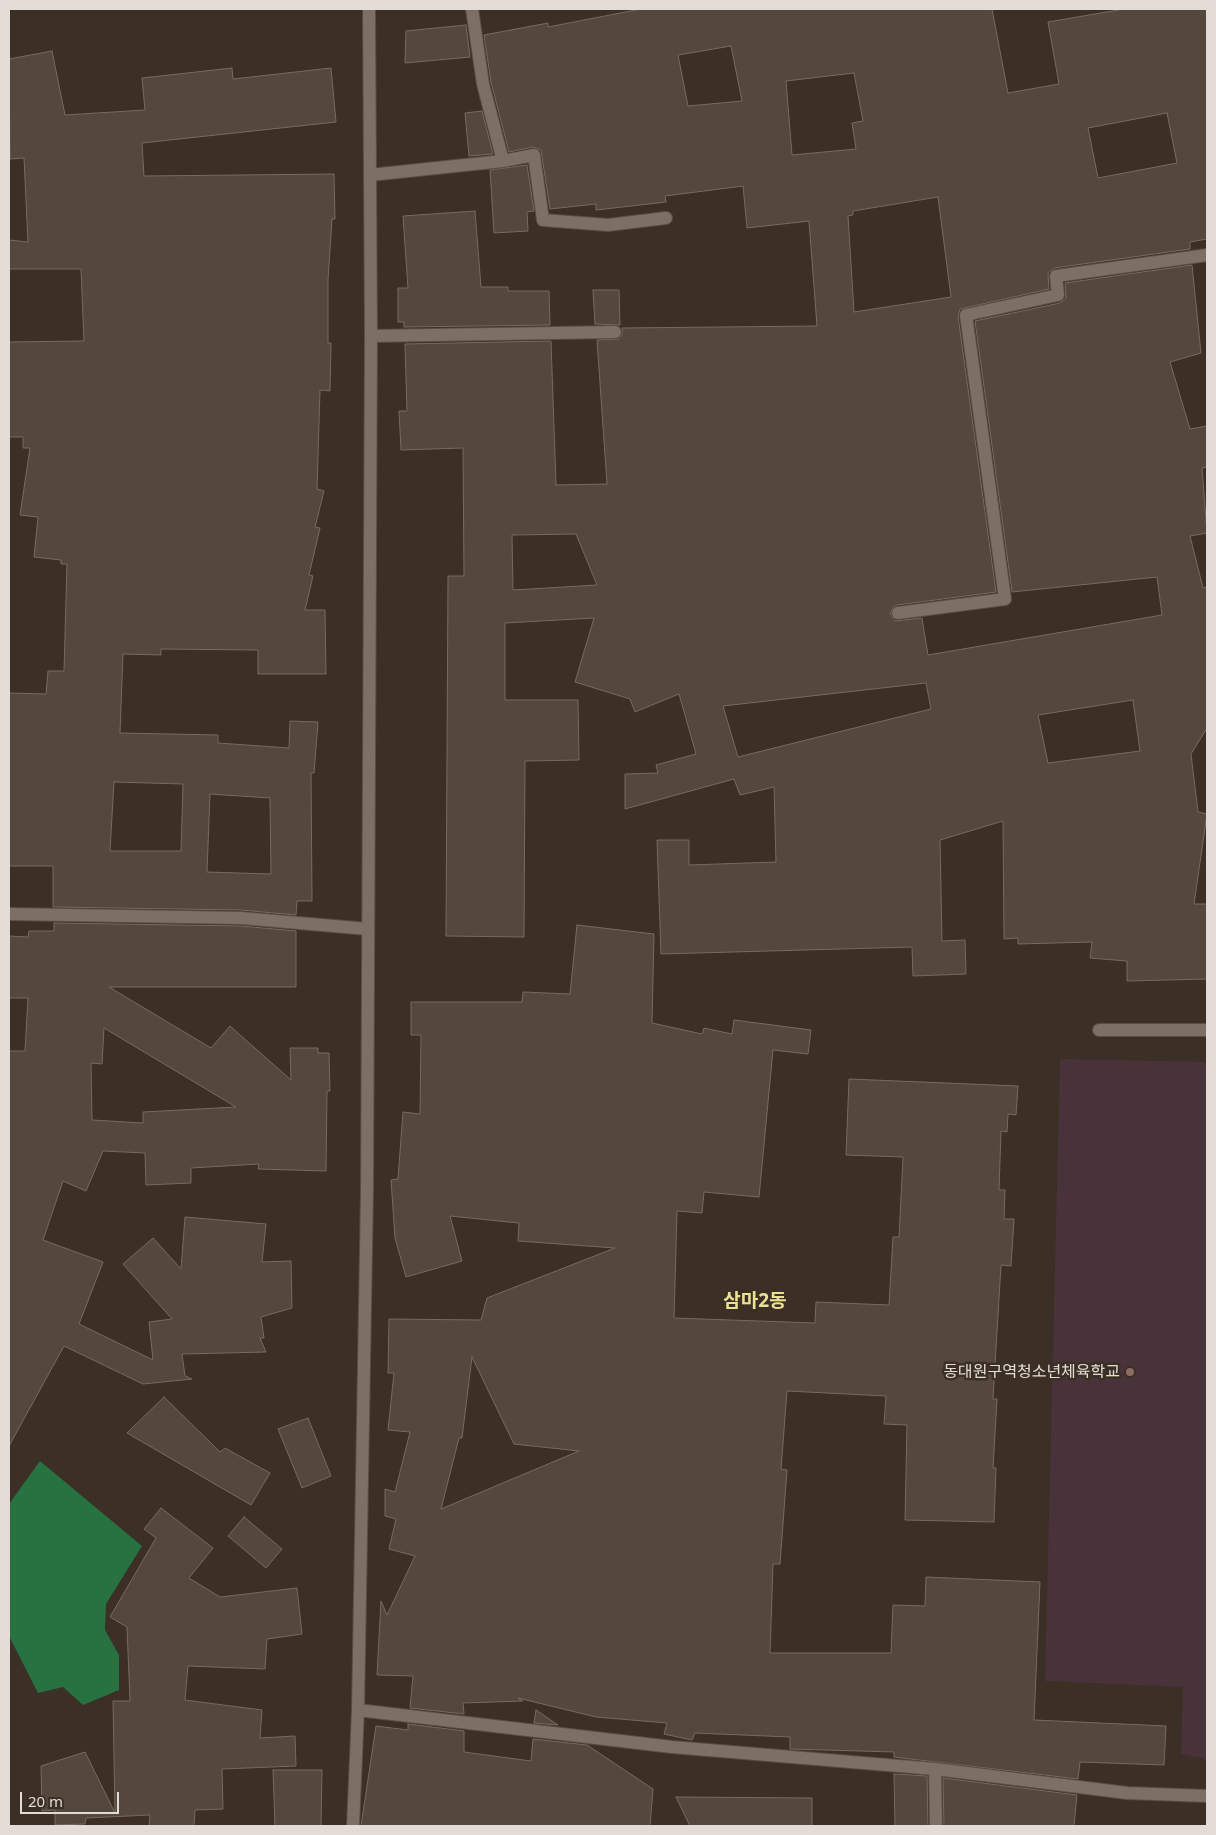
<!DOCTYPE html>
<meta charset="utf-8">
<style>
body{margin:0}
#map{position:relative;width:1216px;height:1835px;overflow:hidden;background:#3c2f26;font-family:"Noto Sans",sans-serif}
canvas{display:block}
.frame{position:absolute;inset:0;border:10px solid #e3dbd5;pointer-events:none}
.scale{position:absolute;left:20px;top:1792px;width:99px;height:22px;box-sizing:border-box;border:2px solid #e3dbd5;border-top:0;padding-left:6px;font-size:15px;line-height:18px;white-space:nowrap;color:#e3dbd5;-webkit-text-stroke:4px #3c2f26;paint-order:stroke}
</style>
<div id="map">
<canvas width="1216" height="1835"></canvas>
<div class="frame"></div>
<div class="scale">20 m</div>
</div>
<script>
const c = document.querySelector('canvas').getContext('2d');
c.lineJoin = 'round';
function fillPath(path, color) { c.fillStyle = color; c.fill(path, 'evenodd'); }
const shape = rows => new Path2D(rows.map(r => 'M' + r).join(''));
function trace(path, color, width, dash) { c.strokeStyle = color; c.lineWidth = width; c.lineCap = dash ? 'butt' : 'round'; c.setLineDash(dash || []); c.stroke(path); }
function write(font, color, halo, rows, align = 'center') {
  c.font = font + ' "Noto Sans","Noto Sans KR",sans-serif'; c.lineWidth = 5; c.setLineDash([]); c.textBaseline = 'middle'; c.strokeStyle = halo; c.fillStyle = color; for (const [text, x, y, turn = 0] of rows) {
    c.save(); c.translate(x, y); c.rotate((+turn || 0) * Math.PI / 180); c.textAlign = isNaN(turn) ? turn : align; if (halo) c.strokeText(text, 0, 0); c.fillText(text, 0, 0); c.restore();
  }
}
fillPath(shape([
 [1060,1059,1207,1062,1207,1759,1181,1754,1183,1687,1045,1681]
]), '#473339');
fillPath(shape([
 [40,1461,142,1546,106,1604,105,1630,119,1655,119,1690,83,1705,63,1687,38,1693,9,1636,9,1504]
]), '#287141');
const building = shape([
 [641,9,992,9,1008,93,1059,84,1048,22,1124,9,1207,9,1207,239,1190,242,1190,249,1054,268,1048,273,1049,289,960,309,958,316,996,592,897,605,893,607,890,614,895,621,922,618,928,655,1162,615,1157,577,1012,592,975,321,1060,303,1066,298,1065,283,1192,265,1201,353,1170,362,1190,429,1207,426,1207,467,1202,468,1207,533,1190,536,1203,588,1207,587,1207,728,1191,754,1198,812,1207,814,1194,904,1207,904,1207,979,1127,981,1127,961,1090,958,1092,942,1018,944,1018,938,1004,939,1003,821,940,840,942,941,965,940,966,974,913,976,912,947,661,954,657,840,689,840,689,865,776,862,774,787,740,795,734,779,625,809,625,774,658,773,656,765,696,754,679,694,635,712,630,699,575,682,594,618,505,623,505,700,578,700,579,760,525,761,524,937,446,936,448,576,464,576,463,448,401,450,399,411,407,411,405,344,551,341,556,485,607,484,597,340,619,339,622,335,622,328,817,326,809,221,747,228,743,186,665,196,666,202,596,210,596,204,550,209,541,150,533,147,509,152,491,82,484,35,548,23,548,27,641,9],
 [731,46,742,101,688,106,678,55,731,46],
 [854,73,863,121,852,123,856,149,792,155,786,81,854,73],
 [1167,113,1177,163,1098,178,1088,128,1167,113],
 [938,197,951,297,854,312,848,216,853,215,853,211,938,197],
 [576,534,597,585,513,590,512,535,576,534],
 [926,683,931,709,738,757,723,706,926,683],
 [1133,700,1140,751,1048,763,1038,715,1133,700],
 [466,25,470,57,405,63,406,31,466,25],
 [52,51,65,115,145,110,142,78,232,68,233,79,331,68,336,122,142,143,144,176,334,174,335,219,332,219,328,280,328,343,331,343,330,391,320,390,317,489,324,491,315,527,320,528,309,575,313,576,305,610,325,610,326,674,258,674,258,650,161,649,161,655,123,654,120,733,218,735,218,743,289,748,290,721,318,722,314,773,311,773,312,901,297,901,296,915,241,910,53,907,53,866,9,866,9,693,46,694,48,671,64,671,67,564,61,564,61,560,34,557,38,517,20,515,30,448,23,448,23,437,9,437,9,342,84,341,81,269,9,269,9,240,28,242,24,158,10,159,9,59,52,51],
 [114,782,183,784,181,851,110,851,114,782],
 [210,794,270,798,271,874,207,872,210,794],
 [482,111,493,154,469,156,465,113,482,111],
 [527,165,534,211,527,212,528,231,494,233,490,170,527,165],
 [475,211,481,287,508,287,508,291,549,291,550,325,404,327,404,322,398,322,398,288,408,288,403,216,475,211],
 [593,290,619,290,620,325,595,324,593,290],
 [54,923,241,926,296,931,296,987,109,987,211,1048,230,1026,291,1080,290,1048,318,1048,318,1053,329,1053,330,1091,327,1091,326,1171,258,1169,259,1164,191,1168,191,1183,146,1185,145,1153,103,1151,86,1191,63,1181,43,1240,103,1262,79,1324,153,1360,149,1322,172,1319,123,1264,153,1238,181,1269,185,1217,266,1224,262,1262,291,1261,292,1308,261,1317,264,1338,260,1338,266,1352,182,1354,185,1376,192,1379,143,1384,64,1346,9,1446,9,1051,25,1051,28,998,9,998,9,936,28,937,29,931,54,931,54,923],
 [104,1028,236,1107,143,1112,143,1123,92,1120,91,1063,102,1064,104,1028],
 [577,925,654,934,652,1023,702,1034,704,1028,732,1034,734,1020,811,1030,808,1054,773,1050,759,1197,704,1192,702,1213,677,1211,674,1318,815,1323,816,1302,889,1305,893,1237,899,1237,903,1157,846,1155,849,1079,1018,1086,1016,1115,1008,1114,1007,1132,1001,1131,999,1190,1005,1190,1004,1219,1014,1219,1011,1266,1001,1265,993,1399,997,1399,993,1468,996,1468,994,1522,905,1520,907,1425,884,1424,886,1396,787,1391,781,1469,787,1470,780,1564,773,1564,770,1653,891,1653,893,1605,925,1606,926,1577,1040,1582,1034,1720,1166,1726,1164,1765,1080,1762,1078,1779,894,1757,894,1752,790,1749,790,1737,695,1733,692,1740,664,1734,667,1723,596,1717,518,1698,523,1701,463,1703,464,1714,410,1708,413,1676,377,1675,381,1601,387,1615,415,1556,389,1549,396,1519,385,1516,385,1489,395,1492,410,1432,388,1430,394,1373,388,1373,389,1319,481,1320,487,1298,615,1248,518,1241,519,1223,450,1216,462,1261,406,1277,395,1238,391,1180,398,1179,403,1112,420,1114,421,1035,411,1035,411,1002,522,1002,523,992,570,994,577,925],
 [472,1357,514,1444,579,1451,441,1509,459,1438,462,1438,472,1357],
 [164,1397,220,1452,225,1448,270,1473,251,1505,127,1433,164,1397],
 [308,1418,331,1476,302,1488,278,1429,308,1418],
 [161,1508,213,1548,189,1578,220,1597,297,1588,302,1634,267,1639,265,1669,188,1666,185,1700,262,1710,260,1738,295,1736,296,1766,222,1769,223,1809,195,1810,194,1826,149,1826,150,1815,86,1818,85,1824,55,1825,55,1810,42,1811,41,1766,85,1752,115,1813,113,1701,130,1701,127,1627,110,1617,156,1538,144,1529,161,1508],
 [244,1517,282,1549,266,1568,228,1536,244,1517],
 [536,1710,558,1725,534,1723,536,1710],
 [408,1724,464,1731,464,1752,531,1761,533,1739,587,1745,653,1789,650,1826,361,1826,376,1726,408,1730,408,1724],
 [273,1770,322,1770,321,1826,275,1826,273,1770],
 [894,1774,927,1776,928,1826,895,1826,894,1774],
 [943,1778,1077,1795,1074,1826,944,1826,943,1778],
 [676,1797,812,1798,812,1826,690,1826,676,1797]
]);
fillPath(building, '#54473d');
trace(building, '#786a5f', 1);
const minor = shape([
 [472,9,483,84,503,161,534,155,543,220,608,225,666,218],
 [370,175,503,161],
 [371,336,615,332],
 [898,613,1005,599,966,315,1058,295,1056,276,1207,255],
 [9,914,241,918,368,929],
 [1099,1030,1207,1030],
 [358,1710,672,1747,935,1769,1127,1793,1207,1796],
 [935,1769,936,1826]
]);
const tertiary = shape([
 [353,1826,358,1710,367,1191,371,336,369,9]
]);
trace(minor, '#584e46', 14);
trace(tertiary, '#584e46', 14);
trace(minor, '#7d6f65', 12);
trace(tertiary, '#7d6f65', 12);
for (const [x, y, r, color] of [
 [1130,1372,5,"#8d6e63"]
]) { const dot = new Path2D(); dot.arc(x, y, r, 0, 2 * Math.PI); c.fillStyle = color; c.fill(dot); trace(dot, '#3c2f26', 2); }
write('16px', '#e3dbd5', '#3c2f26', [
 ["동대원구역청소년체육학교",1120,1372]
], 'right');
write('bold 19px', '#eae293', '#3c2f26', [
 ["삼마2동",755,1302]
]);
</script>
